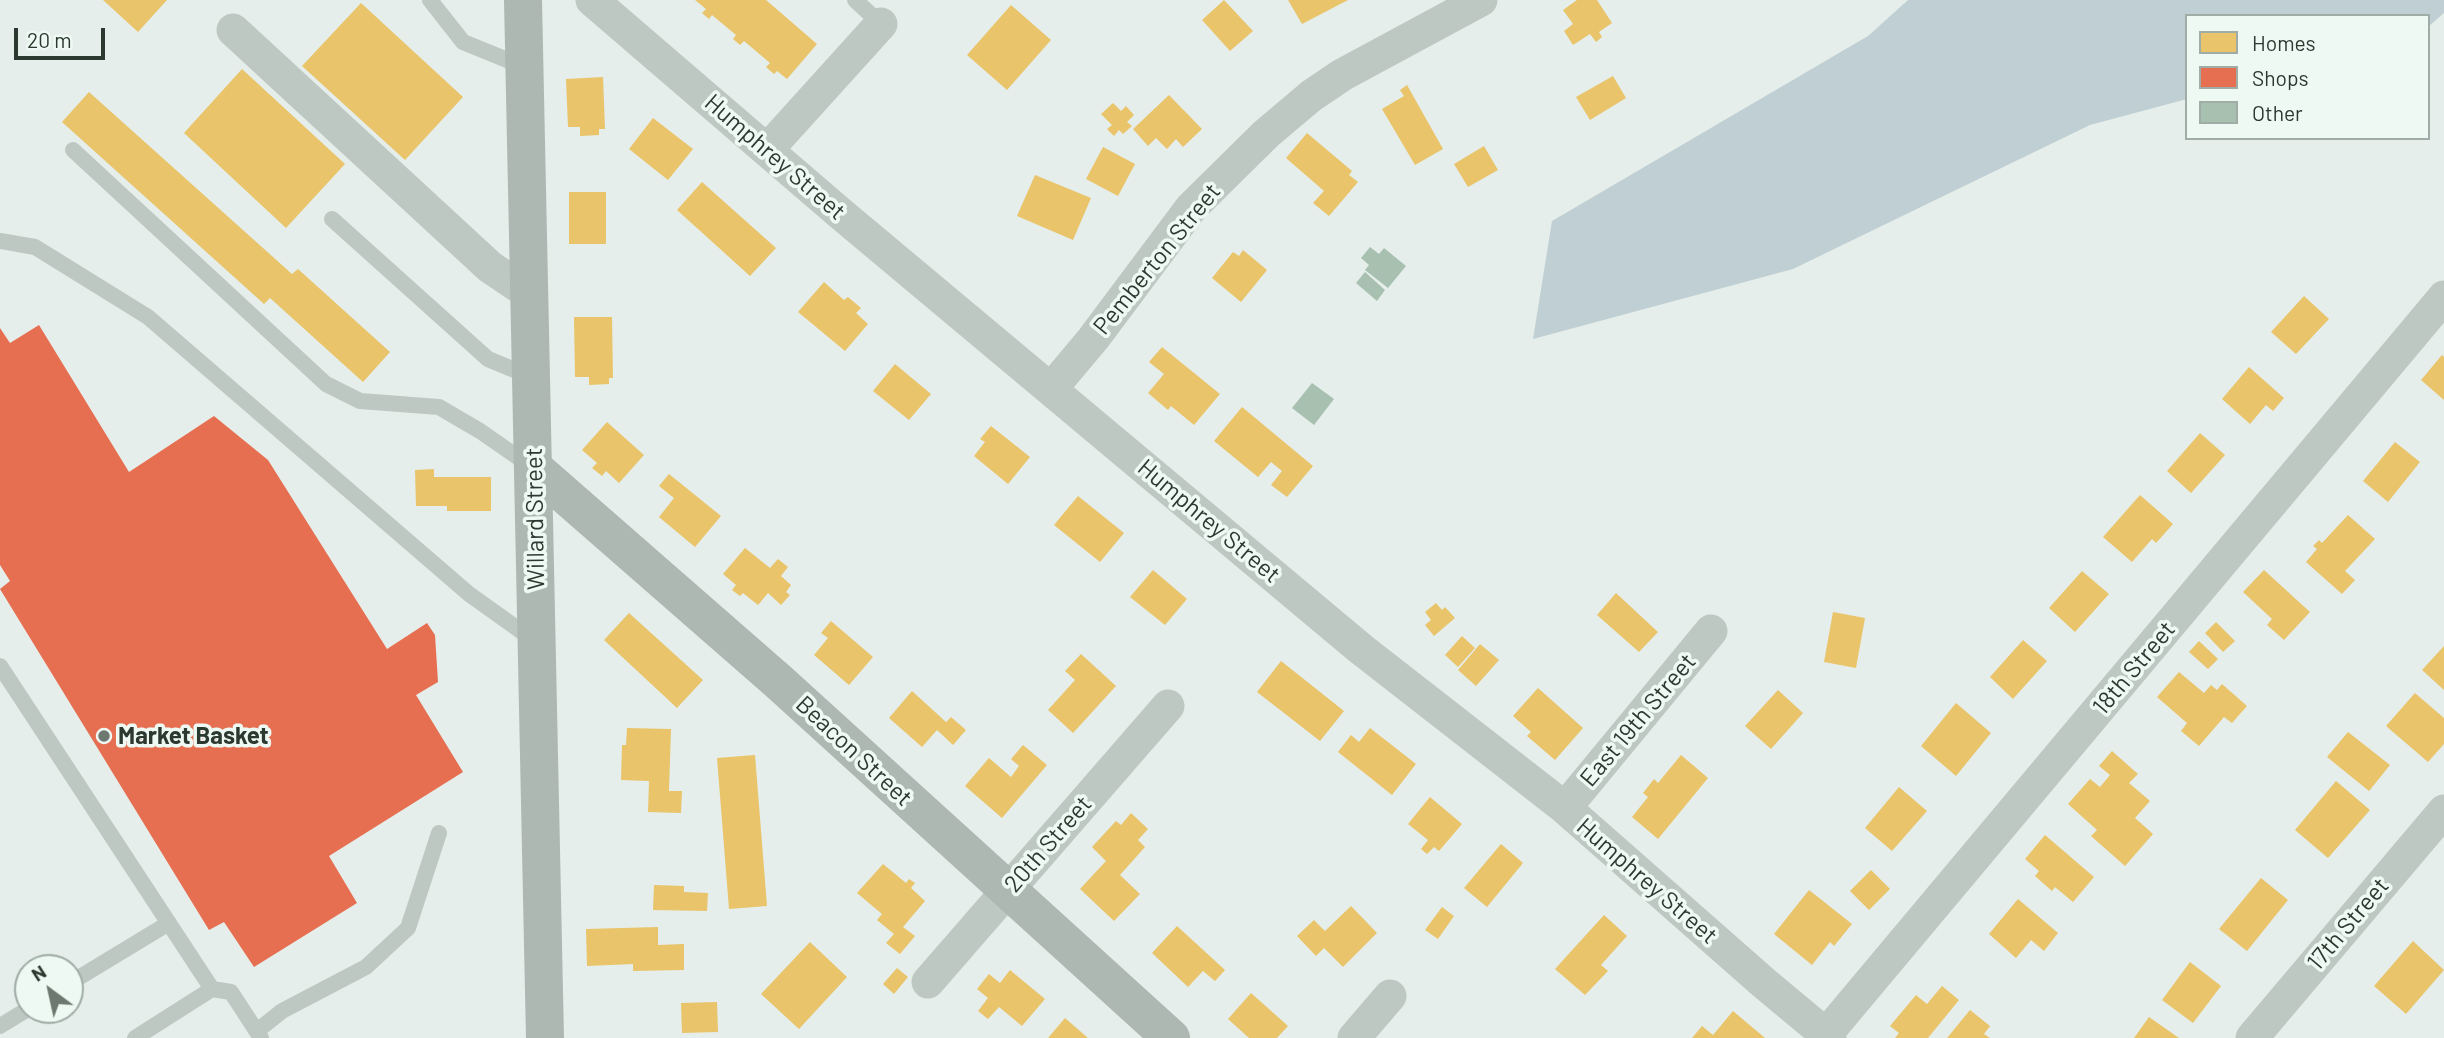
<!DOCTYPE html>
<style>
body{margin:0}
#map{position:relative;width:2444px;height:1038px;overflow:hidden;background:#e5eeea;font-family:Barlow,sans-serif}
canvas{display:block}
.legend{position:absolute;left:2185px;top:14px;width:245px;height:126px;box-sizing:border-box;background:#eef9f4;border:2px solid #a0aca6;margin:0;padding:9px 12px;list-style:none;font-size:21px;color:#2c3930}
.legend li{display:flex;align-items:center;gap:14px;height:35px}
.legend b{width:35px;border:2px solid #a0aca6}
.north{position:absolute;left:14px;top:954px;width:70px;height:70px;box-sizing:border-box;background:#eef9f4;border:2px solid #a0aca6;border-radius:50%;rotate:327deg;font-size:19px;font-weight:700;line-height:28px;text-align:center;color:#2c3930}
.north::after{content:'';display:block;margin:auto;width:24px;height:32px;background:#6d7871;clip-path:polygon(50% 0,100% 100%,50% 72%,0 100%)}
.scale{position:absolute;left:14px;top:28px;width:91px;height:32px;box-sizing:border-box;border:4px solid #2c3930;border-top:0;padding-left:9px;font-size:21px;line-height:24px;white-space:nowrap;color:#2c3930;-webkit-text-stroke:5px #eef9f4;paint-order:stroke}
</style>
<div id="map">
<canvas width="2444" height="1038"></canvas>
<ul class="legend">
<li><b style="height:19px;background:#e9c46a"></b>Homes</li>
<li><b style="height:19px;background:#e76f51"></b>Shops</li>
<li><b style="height:19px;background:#a8c0b0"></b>Other</li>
</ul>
<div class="north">N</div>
<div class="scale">20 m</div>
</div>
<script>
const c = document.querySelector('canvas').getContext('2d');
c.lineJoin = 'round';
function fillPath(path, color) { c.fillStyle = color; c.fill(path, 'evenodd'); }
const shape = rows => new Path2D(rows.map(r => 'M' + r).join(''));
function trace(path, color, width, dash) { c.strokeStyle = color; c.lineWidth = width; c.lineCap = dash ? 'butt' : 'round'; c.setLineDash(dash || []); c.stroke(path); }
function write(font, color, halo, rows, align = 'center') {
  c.font = font + ' Barlow,sans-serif'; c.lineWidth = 7; c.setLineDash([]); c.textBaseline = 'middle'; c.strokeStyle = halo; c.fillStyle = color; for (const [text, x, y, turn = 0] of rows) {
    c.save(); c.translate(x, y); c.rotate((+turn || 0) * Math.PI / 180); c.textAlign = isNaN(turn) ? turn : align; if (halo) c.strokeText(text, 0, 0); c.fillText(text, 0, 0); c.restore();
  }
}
fillPath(shape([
 [1908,0,2444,0,2444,13,2428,27,2428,16,2187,16,2187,99,2090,125,1793,269,1533,339,1552,221,1868,36]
]), '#c0cfd3');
fillPath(shape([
 [103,0,167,0,138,32],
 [695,0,766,0,817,44,787,79,777,71,774,74,766,67,770,63,744,41,740,45,733,39,736,35,712,15,709,19,702,13,706,9],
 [1224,0,1253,31,1230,51,1202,20],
 [1288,0,1348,0,1302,24],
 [1577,0,1597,0,1612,23,1599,32,1602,37,1596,42,1590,34,1573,45,1564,31,1573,24,1563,10],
 [361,3,463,97,405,160,302,66],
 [1011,5,1051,40,1007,90,967,55],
 [242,69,345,164,286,228,184,133],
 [1613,76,1626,98,1590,120,1576,97],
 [603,77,605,129,599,129,599,135,580,136,580,127,568,127,566,79],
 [1407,85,1443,149,1415,165,1382,109,1404,96,1400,90],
 [89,92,292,274,298,269,390,352,363,382,270,298,264,304,62,122],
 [1169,95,1202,129,1183,147,1176,139,1167,149,1156,138,1148,146,1133,129],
 [1113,103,1121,111,1126,106,1134,115,1127,122,1132,126,1123,134,1119,130,1114,136,1107,129,1112,125,1101,114],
 [653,118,693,149,668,180,629,149],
 [1307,133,1352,171,1349,175,1358,182,1329,216,1313,203,1324,191,1286,158],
 [1484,146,1498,170,1468,187,1454,164],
 [1103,147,1135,164,1118,196,1086,179],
 [1035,175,1091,198,1073,240,1017,216],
 [702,182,776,248,750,276,677,210],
 [569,192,606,192,606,244,569,244],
 [1243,250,1267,270,1241,302,1212,278,1233,252,1239,256],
 [824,282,844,300,848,297,861,308,856,313,868,324,845,351,798,312],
 [2304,296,2329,319,2296,354,2271,332],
 [574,317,612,317,613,378,609,378,609,384,589,385,589,377,575,377],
 [1162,347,1220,394,1194,425,1171,406,1168,410,1148,393,1164,374,1149,362],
 [2442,355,2444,357,2444,400,2421,380],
 [895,364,931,394,909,420,873,391],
 [2249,367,2284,398,2273,411,2266,405,2250,424,2222,399],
 [1242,407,1313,466,1287,497,1271,485,1282,471,1271,462,1258,477,1214,441],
 [607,422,644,455,619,483,606,471,602,476,592,468,597,463,582,450],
 [991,426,1030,457,1008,484,974,456,985,442,980,439],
 [2200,433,2225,455,2191,493,2167,471],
 [2395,442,2420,462,2388,502,2363,481],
 [434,469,434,477,491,477,491,511,447,511,447,506,416,506,415,470],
 [669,474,721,516,695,547,659,517,674,498,659,486],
 [2140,495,2173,524,2156,543,2152,539,2132,562,2103,537],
 [1078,496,1124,533,1100,562,1054,525],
 [2348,515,2375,539,2345,571,2355,580,2342,594,2306,562,2317,549,2313,546,2319,540,2322,543],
 [745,548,770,568,778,559,788,567,781,576,791,585,786,592,790,595,781,605,768,593,758,605,743,593,740,596,732,590,736,585,723,574],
 [1153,570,1187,599,1165,625,1130,597],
 [2264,570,2310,612,2284,640,2267,625,2272,619,2243,592],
 [2082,571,2109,594,2075,632,2049,608],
 [1616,593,1658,632,1639,652,1597,615],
 [1436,603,1442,610,1445,607,1455,618,1434,636,1425,625,1431,620,1425,612],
 [1833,612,1865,618,1856,668,1824,662],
 [629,613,703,680,677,708,604,640],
 [831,621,873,657,849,685,814,655,828,638,821,633],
 [2216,622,2235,641,2223,652,2205,633],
 [1462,636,1475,648,1458,667,1445,655],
 [2023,640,2047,661,2013,699,1990,677],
 [2199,641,2218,659,2208,669,2189,652],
 [1480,644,1499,660,1476,686,1458,670],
 [2444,646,2444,690,2422,670],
 [1081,654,1116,686,1073,733,1048,710,1075,680,1065,671],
 [1281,661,1344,711,1320,741,1257,692],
 [2179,672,2204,693,2211,685,2217,690,2222,684,2247,706,2232,723,2224,717,2199,746,2181,731,2187,723,2157,697],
 [1538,688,1583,728,1555,760,1527,736,1531,732,1513,716],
 [1778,690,1803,713,1771,749,1745,726],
 [912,691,946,722,951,717,966,730,953,745,937,730,922,747,889,718],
 [2415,693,2444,718,2444,744,2428,762,2386,726],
 [1956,703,1991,733,1956,776,1921,746],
 [627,728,671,729,669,791,682,791,681,813,648,812,649,781,621,780,622,745,626,745],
 [1370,728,1416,764,1392,795,1338,752,1351,735,1359,742],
 [2348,732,2390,765,2369,791,2327,757],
 [1023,745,1047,765,1002,818,965,786,989,758,1011,777,1019,766,1011,759],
 [2112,751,2138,774,2129,783,2150,801,2135,818,2153,834,2125,866,2091,836,2097,830,2068,804,2090,779,2100,787,2110,775,2099,766],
 [755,755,767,906,729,909,717,758],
 [1681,755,1708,778,1658,839,1632,817,1648,797,1643,793,1654,779,1658,783],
 [2336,781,2370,810,2328,858,2295,830],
 [1899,787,1927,811,1892,851,1865,828],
 [1430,797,1462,824,1439,851,1434,847,1427,854,1421,849,1428,840,1408,824],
 [1131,813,1148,829,1138,840,1145,847,1120,875,1140,894,1114,921,1080,889,1106,861,1092,847,1116,821,1121,825],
 [2045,835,2094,877,2073,902,2055,887,2052,891,2035,876,2039,871,2025,859],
 [1501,844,1523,863,1487,907,1464,888],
 [883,864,906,883,909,879,915,883,911,888,925,901,903,927,915,936,900,954,886,943,894,934,877,920,882,914,857,893],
 [1871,870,1890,889,1869,910,1850,891],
 [2261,878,2288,900,2247,951,2219,929],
 [654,885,684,886,684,892,708,893,707,911,653,910],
 [1809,890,1852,924,1834,946,1830,942,1812,965,1774,934],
 [2018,899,2058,933,2044,951,2031,940,2016,958,1989,934],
 [1351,906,1377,933,1343,967,1324,948,1316,956,1297,936,1314,920,1325,931],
 [1442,907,1454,916,1438,939,1425,930],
 [1604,915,1627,936,1601,965,1608,971,1585,995,1555,969],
 [1177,926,1225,970,1215,981,1203,971,1188,987,1152,953],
 [658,927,658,945,684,944,684,970,633,971,633,964,587,966,586,929],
 [2413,941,2444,970,2406,1014,2374,986],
 [810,942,847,977,799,1029,761,994],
 [2190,962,2221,986,2193,1023,2162,1000],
 [897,968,908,977,894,994,883,984],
 [1010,970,1045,999,1022,1026,999,1007,988,1019,978,1011,988,998,977,989,989,974,1000,983],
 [1942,986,1959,1000,1928,1038,1895,1038,1899,1033,1890,1026,1916,995,1927,1004],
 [1251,993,1288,1026,1277,1038,1249,1038,1228,1019],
 [717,1002,718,1032,682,1033,681,1003],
 [1970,1010,1990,1026,1984,1034,1990,1038,1947,1038],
 [1733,1011,1765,1038,1692,1038,1702,1026,1713,1035],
 [2149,1017,2179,1038,2134,1038],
 [1065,1018,1088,1038,1048,1038]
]), '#e9c46a');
fillPath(shape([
 [39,325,129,472,214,416,268,460,387,649,427,623,435,635,438,682,416,695,463,772,329,856,357,903,254,967,224,922,209,930,0,589,10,581,0,565,0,328,10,343]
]), '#e76f51');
fillPath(shape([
 [1370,247,1379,254,1384,248,1406,266,1388,288,1365,270,1369,265,1361,258],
 [1365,272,1385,290,1377,301,1356,283],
 [1312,383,1334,399,1314,425,1292,408]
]), '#a8c0b0');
trace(shape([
 [430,0,463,42,522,66],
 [855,0,881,24],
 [73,150,326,384,360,401,439,407,480,431,529,465],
 [332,219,488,359,529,376],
 [0,241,35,247,148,317,469,594,532,639],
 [0,666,212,989],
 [70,983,169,923],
 [0,1026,28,1009],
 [257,1031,282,1011,366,967,408,928,439,833],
 [135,1038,212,989,231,992,261,1038]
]), '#bec8c3', 16);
trace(shape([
 [592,0,841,214,1361,649,1565,808,1764,983,1830,1038],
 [233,30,490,267,530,294],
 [767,150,881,24],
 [1051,389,1093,339,1191,208,1266,134,1311,96,1342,75,1481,0],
 [1565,808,1711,631],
 [928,982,1168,706],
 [1354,1038,1390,996],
 [1823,1038,2444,297],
 [2252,1038,2444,811]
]), '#bec8c3', 33);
trace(shape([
 [523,0,545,1038],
 [534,468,779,682,1171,1038]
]), '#aeb8b3', 38);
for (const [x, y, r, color] of [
 [104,736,7,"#6d7871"]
]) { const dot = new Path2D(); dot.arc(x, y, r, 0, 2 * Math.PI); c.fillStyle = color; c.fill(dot); trace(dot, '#eef9f4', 2.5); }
write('24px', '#2c3930', '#eef9f4', [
 ["Humphrey Street",775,157,41],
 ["Pemberton Street",1157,259,-51],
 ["Willard Street",535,519,-91],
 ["Humphrey Street",1209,521,40],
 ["18th Street",2134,668,-50],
 ["East 19th Street",1638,720,-50],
 ["Beacon Street",854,751,43],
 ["20th Street",1048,844,-49],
 ["Humphrey Street",1647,881,41],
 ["17th Street",2348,924,-50]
]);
write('bold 24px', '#2c3930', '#eef9f4', [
 ["Market Basket",118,736]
], 'left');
</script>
